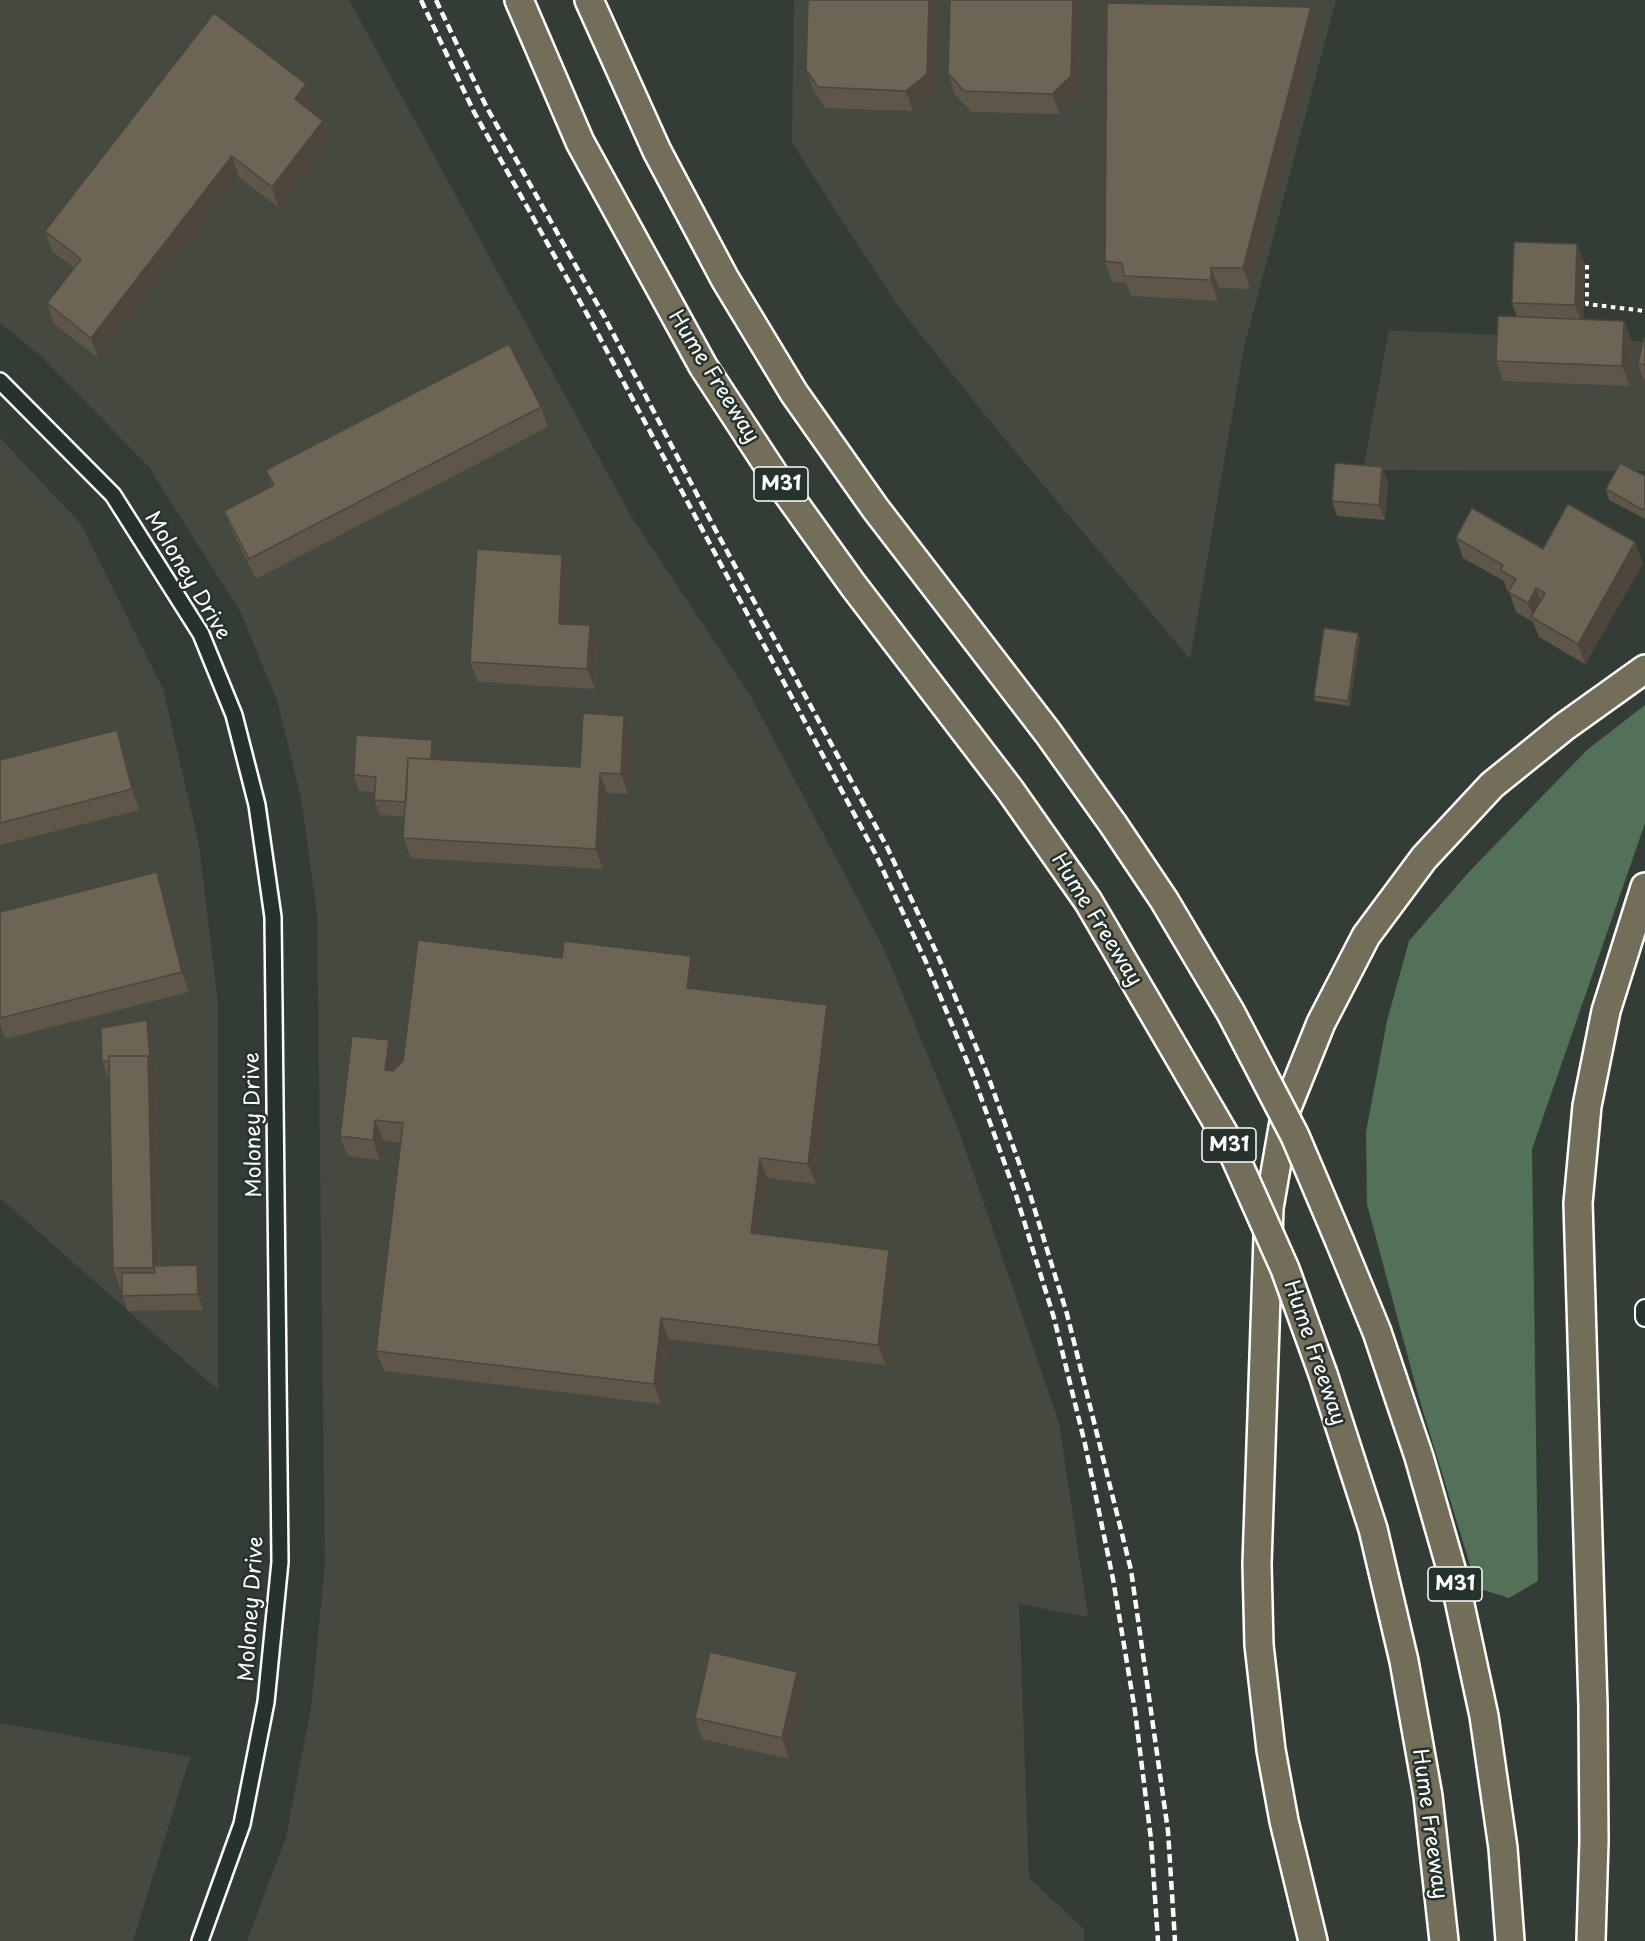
<!DOCTYPE html>
<style>
body{margin:0}
canvas{display:block;background:#343d35}
</style>
<canvas width="1645" height="1941"></canvas>
<script>
const c = document.querySelector('canvas').getContext('2d');
c.lineJoin = 'round';
function fillPath(path, color) { c.fillStyle = color; c.fill(path, 'evenodd'); }
const shape = rows => new Path2D(rows.map(r => 'M' + r).join(''));
function trace(path, color, width, dash) { c.strokeStyle = color; c.lineWidth = width; c.lineCap = dash ? 'butt' : 'round'; c.setLineDash(dash || []); c.stroke(path); }
function write(font, color, halo, rows, align = 'center') {
  c.font = font + ' "Playpen Sans",sans-serif'; c.lineWidth = 5; c.setLineDash([]); c.textBaseline = 'middle'; c.strokeStyle = halo; c.fillStyle = color; for (const [text, x, y, turn = 0] of rows) {
    c.save(); c.translate(x, y); c.rotate((+turn || 0) * Math.PI / 180); c.textAlign = isNaN(turn) ? turn : align; if (halo) c.strokeText(text, 0, 0); c.fillText(text, 0, 0); c.restore();
  }
}
fillPath(shape([
 [0,0,349,0,632,518,751,697,884,949,960,1134,1059,1423,1088,1617,1019,1604,1029,1878,1084,1929,1084,1941,247,1941,286,1837,311,1708,325,1564,317,913,301,797,277,700,241,613,149,467,41,356,0,323],
 [794,0,1336,0,1244,347,1190,659,1003,437,897,305,792,143],
 [1389,330,1645,342,1645,471,1363,470],
 [0,438,81,524,163,689,199,845,218,1004,218,1390,0,1198],
 [0,1723,190,1757,133,1941,0,1941]
]), '#45493f');
fillPath(shape([
 [1645,705,1645,823,1532,1149,1538,1581,1509,1598,1477,1588,1417,1391,1367,1204,1366,1132,1387,1021,1409,941,1468,873,1587,750]
]), '#537058');
const minor = shape([
 [0,381,113,495,201,634,234,715,257,805,273,917,280,1562,266,1702,242,1824,200,1941]
]);
const tertiary = shape([
 [1645,1309,1645,1317]
]);
const motorway = shape([
 [519,0,580,142,703,366,777,479,853,585,1010,790,1088,901,1105,930],
 [589,0,657,151,725,279,794,393,875,508,1048,733,1113,824],
 [1340,1242,1377,1332,1419,1457,1456,1586,1484,1716,1503,1848,1510,1941],
 [1323,1374,1373,1529,1404,1661,1428,1796,1444,1941],
 [1313,1941,1284,1821,1271,1750,1259,1645,1257,1564,1269,1208,1286,1110,1321,1023,1366,936,1424,858,1492,785,1564,727,1645,669],
 [1591,1941,1594,1841,1593,1706,1578,1203,1587,1106,1606,1011,1645,887]
]);
trace(minor, '#fff', 20);
trace(tertiary, '#fff', 22);
trace(motorway, '#fff', 32);
trace(shape([
 [1587,265,1587,304,1645,311]
]), '#fff', 4, [4.5, 4.5]);
trace(minor, '#26332d', 15);
trace(tertiary, '#26332d', 18);
trace(motorway, '#726e59', 27);
trace(shape([
 [421,0,474,112,592,323,875,853,926,962,974,1078,1016,1195,1054,1318,1085,1444,1113,1579,1135,1711,1151,1839,1158,1941],
 [436,0,486,106,604,316,715,529,887,847,938,956,987,1073,1029,1191,1067,1314,1131,1570,1168,1831,1175,1941]
]), '#fff', 4.5, [9, 4.5]);
const motorwayBridge = shape([
 [1113,824,1164,900,1231,1013,1295,1136,1340,1242],
 [1105,930,1227,1139,1285,1269,1323,1374]
]);
trace(motorwayBridge, '#fff', 32, []);
trace(motorwayBridge, '#726e59', 27);
fillPath(shape([
 [950,0,1081,0,1079,97,1060,114,971,112,955,94,948,73],
 [1318,27,1250,289,1219,288,1218,301,1131,296,1126,283,1112,282,1105,261],
 [806,70,935,94,913,111,826,108,814,91],
 [306,84,314,105,309,110,323,121,330,141,279,208,239,177,98,358,54,324,47,303,74,268,52,251,45,231],
 [1585,264,1583,320,1624,321,1632,342,1630,386,1503,381,1496,361,1517,317,1512,303],
 [1645,338,1645,379,1643,379,1638,363],
 [541,407,548,427,256,579,232,531,224,511,272,486,266,470],
 [1382,467,1388,482,1385,520,1337,516,1332,501],
 [1645,476,1645,519,1609,500,1606,489],
 [1456,538,1543,549,1643,563,1585,664,1539,637,1533,622,1516,612,1509,591,1507,591,1504,581,1463,558],
 [562,555,570,575,567,624,597,646,595,689,478,682,470,662],
 [1358,633,1360,638,1350,706,1315,701,1314,696],
 [117,730,124,751,139,810,0,845,0,760],
 [632,736,628,794,607,793,603,869,411,858,403,838,405,817,380,815,374,800,375,792,359,791,354,775,432,740,438,755,438,760,580,767],
 [164,893,189,992,5,1039,0,1025,0,912],
 [691,956,699,976,697,989,834,1025,816,1184,767,1178,761,1234,897,1270,886,1365,669,1339,661,1404,384,1371,376,1351,401,1143,383,1140,380,1160,348,1156,340,1136,396,1060,395,1068,562,958],
 [147,1020,153,1035,155,1076,160,1266,203,1281,203,1310,128,1311,122,1296,122,1288,120,1288,113,1268,109,1076,107,1076,102,1061],
 [804,1692,789,1759,702,1739,695,1718]
]), '#5d5649');
fillPath(shape([
 [929,0,937,0,935,94,913,111,906,91],
 [1073,0,1081,0,1079,97,1060,114,1052,94],
 [1311,7,1318,27,1250,289,1243,268],
 [306,84,314,105,302,119,295,99],
 [323,121,330,141,279,208,272,187],
 [232,156,239,177,98,358,91,338],
 [1577,244,1585,264,1583,326,1575,305],
 [1211,268,1219,288,1218,301,1211,280],
 [1624,321,1632,342,1630,386,1622,366],
 [1382,467,1388,482,1385,520,1379,505],
 [1635,542,1643,563,1585,664,1578,644],
 [562,555,570,575,566,644,559,624],
 [1536,588,1543,609,1533,618,1528,603],
 [590,625,597,646,595,689,587,669],
 [1358,633,1360,638,1350,706,1348,701],
 [624,716,632,736,628,794,621,774],
 [117,730,124,751,139,810,132,789],
 [432,740,438,755,437,780,431,764],
 [600,773,607,793,603,869,596,849],
 [157,872,164,893,189,992,182,972],
 [691,956,699,976,695,1008,687,988],
 [827,1005,834,1025,816,1184,808,1164],
 [147,1020,153,1035,155,1076,160,1288,153,1268],
 [389,1040,396,1060,393,1090,385,1070],
 [375,1120,383,1140,380,1160,373,1140],
 [760,1158,767,1178,759,1254,751,1233],
 [889,1250,897,1270,886,1365,878,1345],
 [197,1265,203,1281,203,1310,198,1294],
 [661,1318,669,1339,661,1404,654,1384],
 [797,1672,804,1692,789,1759,782,1738]
]), '#4c463c');
const building = shape([
 [808,0,929,0,927,74,906,91,818,87,806,70,808,0],
 [950,0,1073,0,1071,76,1052,94,964,91,948,73,950,0],
 [1107,3,1311,7,1243,268,1211,268,1211,280,1124,276,1122,263,1105,261,1107,3],
 [214,13,306,84,295,99,323,121,272,187,232,156,91,338,47,303,81,259,45,231,214,13],
 [1514,242,1577,244,1575,305,1512,303,1514,242],
 [1498,316,1624,321,1622,366,1496,361,1498,316],
 [1644,338,1645,338,1645,365,1638,363,1644,338],
 [509,344,541,407,249,559,224,511,274,485,266,470,509,344],
 [1335,463,1382,467,1379,505,1332,501,1335,463],
 [1620,463,1645,476,1645,507,1643,510,1606,489,1620,463],
 [1568,504,1635,542,1578,644,1531,617,1545,593,1536,588,1528,603,1508,592,1516,579,1500,570,1503,565,1456,538,1472,508,1543,549,1568,504],
 [477,549,562,555,559,624,590,625,587,669,470,662,477,549],
 [1324,628,1358,633,1348,701,1314,696,1324,628],
 [583,713,624,716,621,774,600,773,596,849,403,838,408,758,580,767,583,713],
 [117,730,132,789,0,823,0,760,117,730],
 [356,735,432,740,431,759,408,758,406,802,374,800,376,777,354,775,356,735],
 [157,872,182,972,0,1018,0,912,157,872],
 [418,940,562,958,564,941,691,956,687,988,827,1005,808,1164,760,1158,751,1233,889,1250,878,1345,661,1318,654,1384,376,1351,403,1123,375,1120,373,1140,340,1136,352,1036,389,1040,385,1070,393,1071,403,1061,418,940],
 [147,1020,150,1060,148,1056,109,1056,109,1061,102,1061,101,1028,147,1020],
 [109,1056,148,1056,153,1268,113,1268,109,1056],
 [197,1265,198,1294,122,1296,122,1273,155,1273,154,1266,197,1265],
 [710,1652,797,1672,782,1738,695,1718,710,1652]
]);
fillPath(building, '#6c6455');
trace(building, '#4c463c', 1.5);
for (const [x, y, w] of [
 [781,484,54],
 [1229,1145,54],
 [1455,1584,54]
]) { const box = new Path2D(); box.roundRect(x - w / 2, y - 17, w, 34, 4.5); c.fillStyle = '#26332d'; c.fill(box); trace(box, '#fff', 1.5); }
write('bold 20px', '#fff', null, [
 ["M31",781,484],
 ["M31",1229,1145],
 ["M31",1455,1584]
]);
write('21px', '#fff', '#26332d', [
 ["Hume Freeway",713,377,58],
 ["Moloney Drive",187,576,59],
 ["Hume Freeway",1096,920,58],
 ["Moloney Drive",254,1125,-91],
 ["Hume Freeway",1314,1353,71],
 ["Moloney Drive",252,1609,-86],
 ["Hume Freeway",1429,1824,82]
]);
</script>
